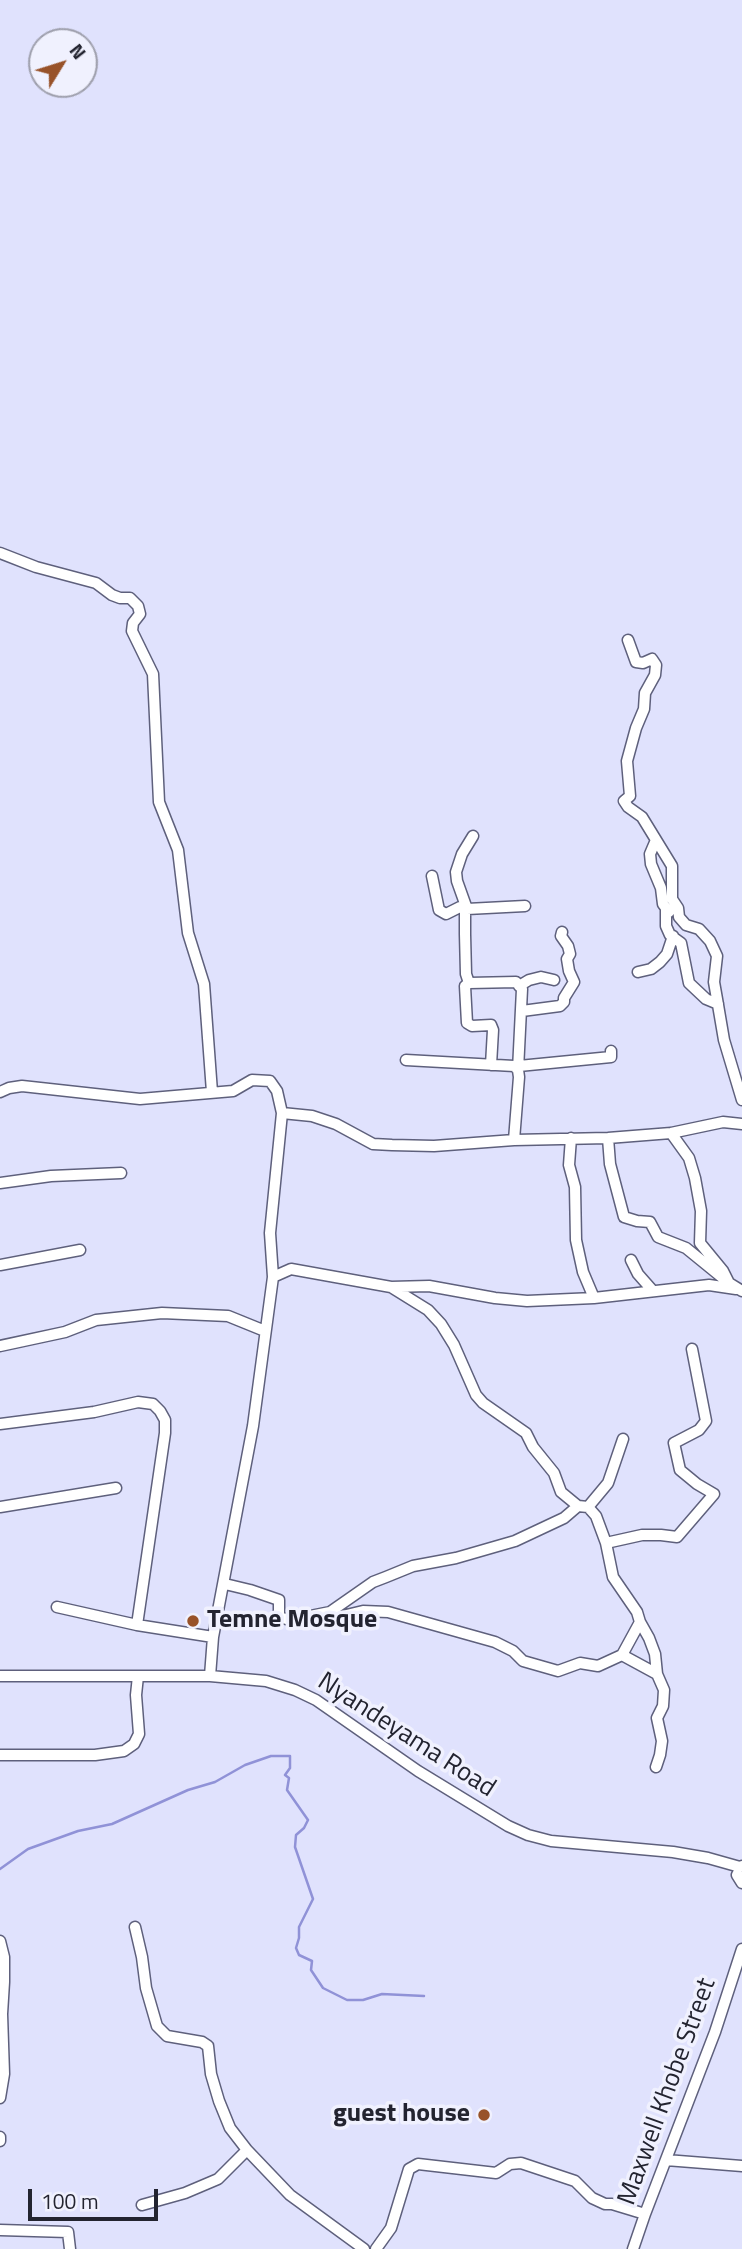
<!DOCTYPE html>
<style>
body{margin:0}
#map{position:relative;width:742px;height:2249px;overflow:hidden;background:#e0e2fd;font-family:"Titillium Web",sans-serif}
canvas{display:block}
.north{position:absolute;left:28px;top:28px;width:70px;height:70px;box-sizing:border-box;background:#f0f1fe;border:2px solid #9e9fac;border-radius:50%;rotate:52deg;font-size:19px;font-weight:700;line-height:28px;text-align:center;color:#232430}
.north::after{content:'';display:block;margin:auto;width:24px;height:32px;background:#985229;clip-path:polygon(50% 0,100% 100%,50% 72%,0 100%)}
.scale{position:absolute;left:28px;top:2189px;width:130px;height:32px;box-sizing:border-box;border:4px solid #232430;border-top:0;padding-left:9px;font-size:21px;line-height:24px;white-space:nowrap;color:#232430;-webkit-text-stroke:5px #f0f1fe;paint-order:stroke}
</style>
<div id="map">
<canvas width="742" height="2249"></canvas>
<div class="north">N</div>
<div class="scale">100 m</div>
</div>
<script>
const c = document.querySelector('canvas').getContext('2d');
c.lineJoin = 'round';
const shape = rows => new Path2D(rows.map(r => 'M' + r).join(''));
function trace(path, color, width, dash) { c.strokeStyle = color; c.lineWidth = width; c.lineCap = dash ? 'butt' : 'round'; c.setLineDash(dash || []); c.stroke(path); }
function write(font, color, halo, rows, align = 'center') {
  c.font = font + ' "Titillium Web",sans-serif'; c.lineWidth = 7; c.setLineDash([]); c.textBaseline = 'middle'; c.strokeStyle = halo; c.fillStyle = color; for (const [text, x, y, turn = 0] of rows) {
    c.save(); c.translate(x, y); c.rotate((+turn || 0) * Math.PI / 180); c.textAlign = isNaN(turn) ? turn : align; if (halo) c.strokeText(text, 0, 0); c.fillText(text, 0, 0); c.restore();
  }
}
trace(shape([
 [0,1869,28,1849,78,1831,112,1824,188,1790,215,1782,245,1765,271,1756,290,1756,290,1768,285,1775,289,1778,287,1790,308,1820,304,1828,296,1835,295,1847,313,1899,299,1927,299,1938,296,1948,299,1955,312,1961,311,1970,323,1988,347,2000,363,2000,382,1994,424,1996]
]), '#9092d7', 2.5);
const minor = shape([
 [0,553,36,567,96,583,112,595,120,598,130,598,138,606,140,614,133,623,132,631,153,674,159,802,178,850,188,933,204,984,212,1092],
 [628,640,636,662,643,663,652,659,656,665,655,675,645,693,644,709,636,728,627,761,630,796,624,801,628,807,642,817,672,866,672,899,678,908,679,917,686,925,699,929,710,941,717,956,714,982,717,999,724,1040,742,1100],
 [656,840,650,854,651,864,661,888,663,904,669,912],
 [432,876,439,910,446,914,460,907,467,909,457,881,456,872,462,854,473,836],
 [666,910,666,926,670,935,681,943,689,983,706,999,718,1004],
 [638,972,651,969,660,962,667,954,673,936],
 [469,983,466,974,465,934,465,913,467,909,525,906],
 [519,986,529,980,541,977,554,980],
 [522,1011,560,1006,564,1002,564,998,574,982,569,971,567,959,570,954,568,946,561,936,562,932],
 [406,1060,514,1066,518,1070,519,1077,514,1140],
 [491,1065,493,1030,491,1025,472,1026,467,1023,465,986,469,983,516,982,522,989,518,1070],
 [519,1066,611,1057,611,1051],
 [0,1092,9,1088,22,1086,140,1099,233,1091,252,1080,270,1081,277,1091,282,1113,270,1233,273,1277,253,1426,213,1637,210,1676],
 [282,1113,312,1116,336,1124,373,1144,392,1145,434,1146,514,1140,608,1138,671,1133,723,1122,742,1124],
 [671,1133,689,1158,695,1178,701,1211,700,1243,723,1271,729,1283,742,1291],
 [608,1138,610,1164,624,1217,637,1221,650,1222,658,1237,686,1248,729,1283],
 [0,1183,51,1176,121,1173],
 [631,1260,638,1274,653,1291],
 [0,1265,80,1250],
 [273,1277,291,1269,391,1287,429,1286,495,1298,527,1301,594,1298,583,1272,576,1240,575,1187,569,1165,571,1138],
 [391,1287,428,1310,441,1324,454,1345,476,1395,483,1403,526,1433,533,1447,554,1473,561,1492,578,1506],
 [594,1298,709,1285,736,1289],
 [0,1346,65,1332,96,1320,162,1313,228,1316,265,1331],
 [0,1424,94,1412,138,1402,153,1404,160,1411,165,1420,165,1433,137,1625],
 [0,1507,116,1488],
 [588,1507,596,1516,606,1543,642,1535,661,1535,677,1537,714,1494,697,1484,680,1470,674,1443,699,1430,706,1421,692,1349],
 [606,1543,613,1577,637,1612,640,1622,649,1638,655,1654,657,1674,664,1690,663,1706,657,1718,662,1741,660,1755,656,1767],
 [225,1584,250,1590,279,1600,279,1617,290,1620,330,1612,373,1582,386,1577,413,1566,456,1558,515,1541,564,1518,578,1506,588,1507,608,1483,623,1439],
 [57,1607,137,1625,213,1637],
 [330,1612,338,1617,363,1611,388,1612,495,1642,513,1651,523,1661,558,1671,580,1663,598,1666,622,1655],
 [640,1622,622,1655,657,1674],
 [0,1676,210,1676,266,1681,295,1690,316,1700,418,1771,508,1826,528,1835,551,1841,673,1852,708,1858,740,1867],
 [0,1755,95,1755,124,1751,134,1744,139,1734,136,1695,138,1676],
 [742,1866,737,1875,742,1883],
 [135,1927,142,1957,146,1988,157,2026,167,2036,202,2042,208,2046,211,2074,219,2101,230,2128,247,2150,290,2195,364,2249],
 [0,1941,4,1957,4,1982,2,2014,4,2074,0,2098],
 [0,2137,0,2141],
 [666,2160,742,2166],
 [142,2205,185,2193,218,2179,247,2150],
 [0,2230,68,2232,70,2249],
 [376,2249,391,2228,409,2169,418,2164,496,2173,510,2164,521,2163,575,2181,592,2198,605,2204,612,2204,645,2214],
 [633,2249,645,2214,715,2032,742,1949]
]);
trace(minor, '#5e607c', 13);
trace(minor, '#fff', 10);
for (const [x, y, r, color] of [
 [193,1621,7,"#985229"],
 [484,2115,7,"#985229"]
]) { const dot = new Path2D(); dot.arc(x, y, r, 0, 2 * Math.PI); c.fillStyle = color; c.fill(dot); trace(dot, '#f0f1fe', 2.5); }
write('bold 26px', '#232430', '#f0f1fe', [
 ["Temne Mosque",207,1621],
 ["guest house",470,2115,"right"]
], 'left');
write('26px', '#232430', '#f0f1fe', [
 ["Nyandeyama Road",406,1736,33],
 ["Maxwell Khobe Street",668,2092,-70]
]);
</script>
